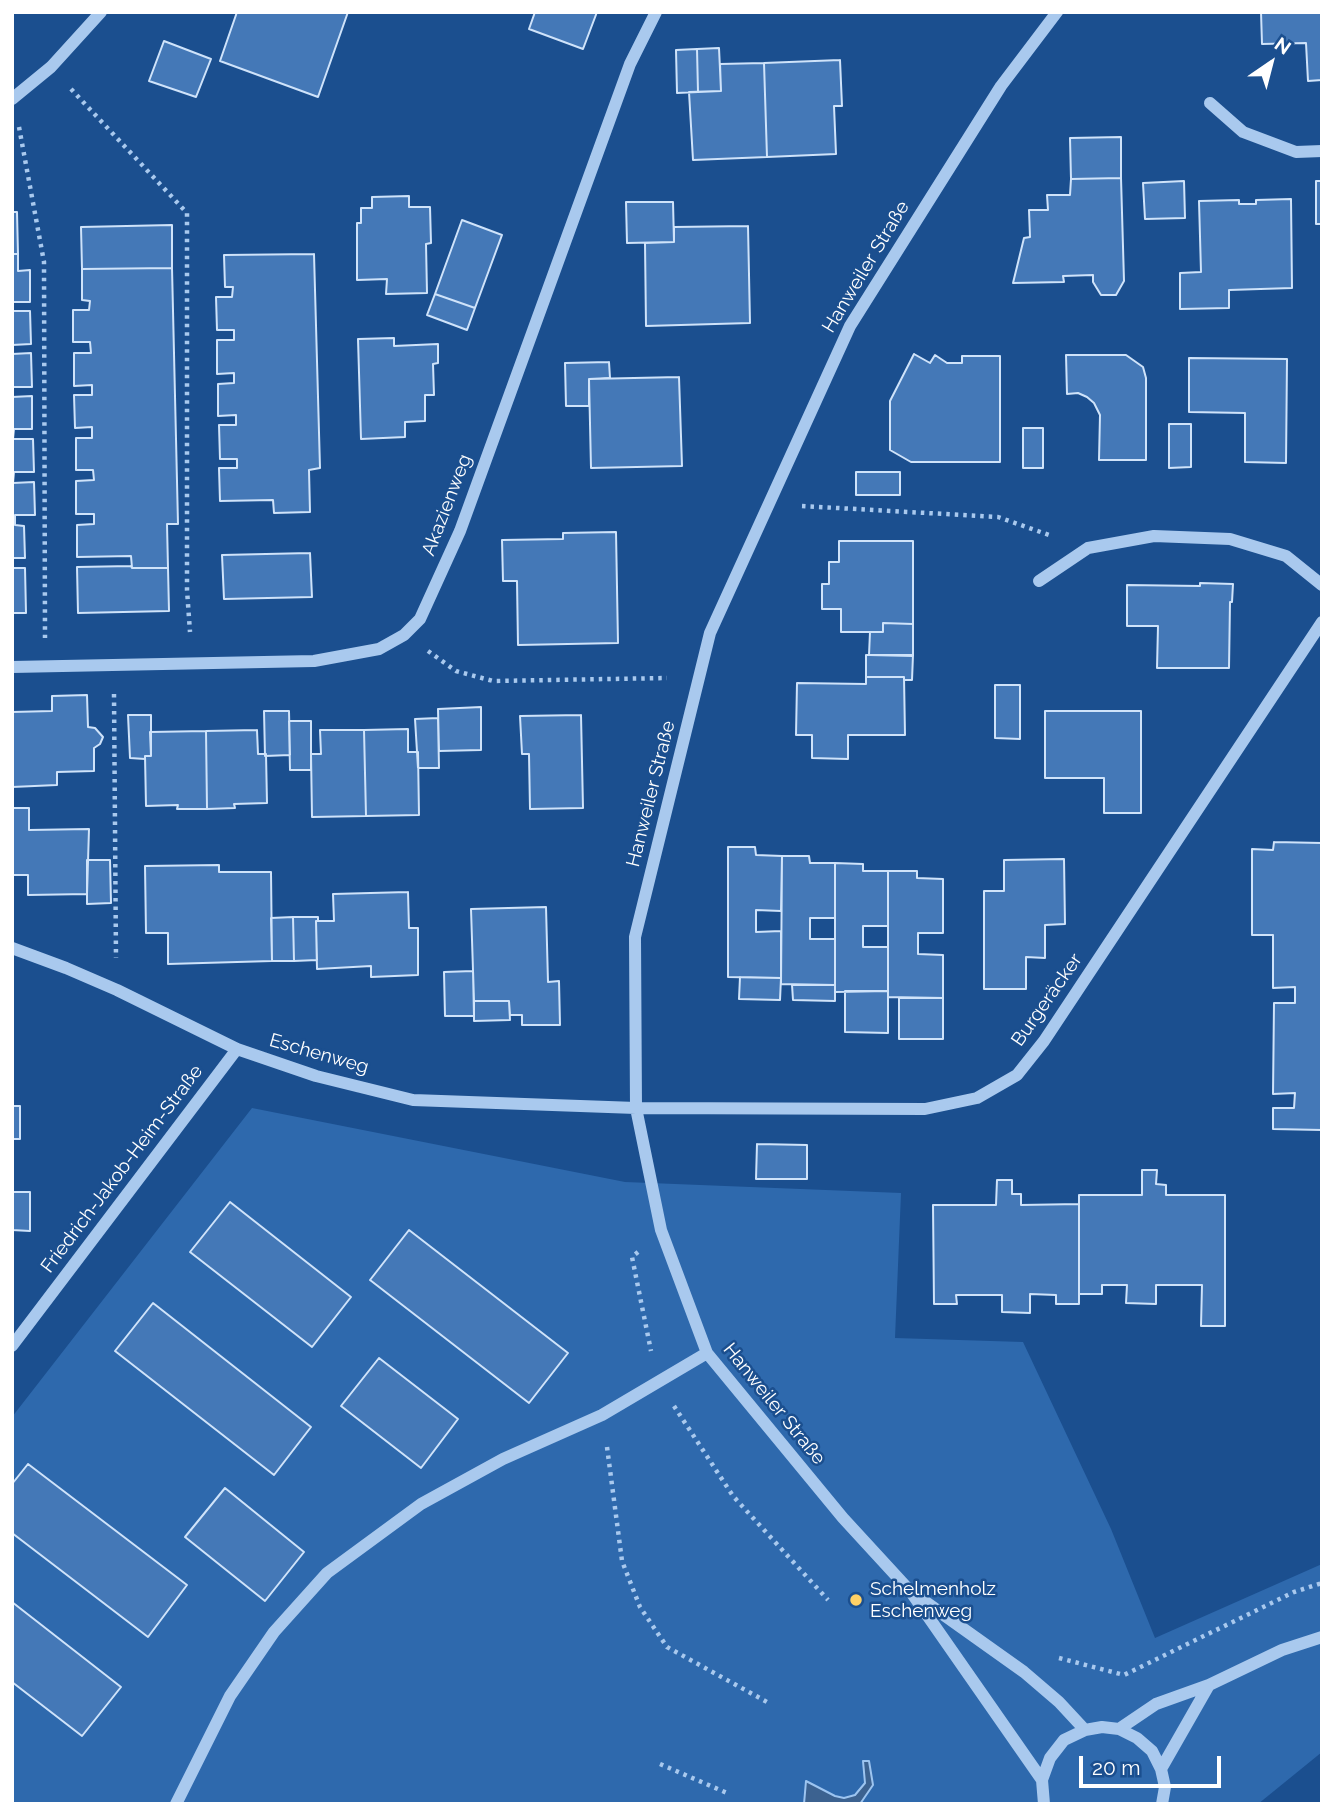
<!DOCTYPE html>
<meta charset="utf-8">
<style>
body{margin:0}
#map{position:relative;width:1334px;height:1816px;overflow:hidden;background:#1b4f8f;font-family:Raleway,sans-serif}
canvas{display:block}
.frame{position:absolute;inset:0;border:14px solid #fff;pointer-events:none}
.north{position:absolute;left:1236px;top:28px;width:70px;height:70px;-webkit-text-stroke:5px #1b4f8f;paint-order:stroke;rotate:35deg;font-size:19px;font-weight:700;line-height:28px;text-align:center;color:#fff}
.north::after{content:'';display:block;margin:auto;width:24px;height:32px;background:#fff;clip-path:polygon(50% 0,100% 100%,50% 72%,0 100%)}
.scale{position:absolute;left:1079px;top:1756px;width:142px;height:32px;box-sizing:border-box;border:4px solid #fff;border-top:0;padding-left:9px;font-size:21px;line-height:24px;white-space:nowrap;color:#fff;-webkit-text-stroke:5px #1b4f8f;paint-order:stroke}
</style>
<div id="map">
<canvas width="1334" height="1816"></canvas>
<div class="frame"></div>
<div class="north">N</div>
<div class="scale">20 m</div>
</div>
<script>
const c = document.querySelector('canvas').getContext('2d');
c.lineJoin = 'round';
function fillPath(path, color) { c.fillStyle = color; c.fill(path, 'evenodd'); }
const shape = rows => new Path2D(rows.map(r => 'M' + r).join(''));
function trace(path, color, width, dash) { c.strokeStyle = color; c.lineWidth = width; c.lineCap = dash ? 'butt' : 'round'; c.setLineDash(dash || []); c.stroke(path); }
function write(font, color, halo, rows, align = 'center') {
  c.font = font + ' Raleway,sans-serif'; c.lineWidth = 5; c.setLineDash([]); c.textBaseline = 'middle'; c.strokeStyle = halo; c.fillStyle = color; for (const [text, x, y, turn = 0] of rows) {
    c.save(); c.translate(x, y); c.rotate((+turn || 0) * Math.PI / 180); c.textAlign = isNaN(turn) ? turn : align; if (halo) c.strokeText(text, 0, 0); c.fillText(text, 0, 0); c.restore();
  }
}
fillPath(shape([
 [252,1108,625,1182,901,1193,895,1338,1023,1342,1111,1529,1155,1638,1322,1564,1322,1752,1258,1804,12,1804,12,1417]
]), '#2e69ad');
const water = shape([
 [863,1761,869,1761,873,1785,860,1804,804,1804,806,1781,835,1796,844,1798,855,1795,865,1783,863,1761]
]);
fillPath(water, '#3c6290');
trace(water, '#9cc4f0', 2);
const building = shape([
 [237,12,348,12,318,97,220,61,237,12],
 [535,12,597,12,583,49,529,29,535,12],
 [1261,12,1322,12,1322,80,1308,81,1306,43,1262,44,1261,12],
 [164,41,211,59,196,97,149,81,164,41],
 [719,48,721,91,698,92,697,49,719,48],
 [697,49,698,92,677,93,676,50,697,49],
 [840,60,842,106,834,106,836,154,767,157,764,63,840,60],
 [764,63,767,157,693,160,689,92,721,91,720,64,764,63],
 [1121,137,1121,178,1071,179,1070,138,1121,137],
 [1121,178,1124,281,1116,295,1101,295,1093,282,1093,275,1063,276,1064,282,1013,283,1024,238,1030,237,1029,210,1048,210,1047,195,1070,195,1071,179,1121,178],
 [1184,181,1185,218,1145,219,1143,183,1184,181],
 [1316,181,1322,181,1322,224,1316,224,1316,181],
 [409,196,409,207,430,207,431,243,426,244,427,293,386,294,387,279,357,280,357,223,361,223,361,208,372,208,372,197,409,196],
 [1291,199,1292,288,1229,290,1229,308,1180,309,1180,273,1201,272,1199,201,1239,200,1239,204,1256,204,1256,200,1291,199],
 [626,202,673,202,674,242,627,243,626,202],
 [12,212,17,212,18,254,12,254,12,212],
 [462,220,502,235,475,308,435,294,462,220],
 [172,225,172,268,82,269,81,227,172,225],
 [748,226,750,323,646,326,645,243,674,242,674,227,748,226],
 [12,254,18,254,18,271,30,270,30,302,12,302,12,254],
 [314,254,320,468,309,470,310,512,274,513,273,500,220,501,219,468,237,468,237,459,220,459,219,425,236,425,236,415,218,416,218,384,234,383,234,373,217,374,217,340,234,340,234,330,217,330,216,297,232,297,233,287,225,287,224,255,314,254],
 [172,268,178,524,167,524,168,568,132,568,131,556,77,557,77,525,94,524,94,514,76,514,76,481,94,480,93,470,76,470,76,438,92,438,92,427,75,428,74,395,92,395,92,385,74,386,74,353,91,353,90,342,73,342,73,310,89,310,90,301,82,300,82,269,172,268],
 [435,294,475,308,467,330,427,315,435,294],
 [12,311,30,311,31,344,12,345,12,311],
 [394,338,394,346,438,344,438,363,433,364,434,395,425,395,425,421,405,422,405,437,361,439,358,339,394,338],
 [31,353,32,387,12,387,12,354,31,353],
 [914,354,930,363,935,355,947,363,962,363,962,356,1000,356,1000,462,911,462,890,450,890,401,914,354],
 [1066,355,1126,355,1143,367,1146,378,1146,460,1099,460,1100,415,1094,403,1087,397,1078,393,1067,394,1066,355],
 [1189,358,1287,359,1286,463,1245,462,1245,413,1189,412,1189,358],
 [609,362,610,378,589,379,589,406,566,406,565,363,609,362],
 [679,377,682,466,591,468,589,379,679,377],
 [12,389,12,397,32,396,32,429,14,429,13,439,33,439,34,472,14,472,13,483,34,482,35,515,15,515,15,525,24,526,25,558,12,558,12,389],
 [1169,424,1191,424,1191,467,1169,468,1169,424],
 [1023,428,1043,428,1043,468,1023,468,1023,428],
 [856,472,900,472,900,495,856,495,856,472],
 [616,532,618,643,518,645,517,581,503,581,502,540,563,539,563,533,616,532],
 [839,541,913,541,913,624,883,623,883,632,841,632,841,609,822,609,822,584,829,584,829,562,839,562,839,541],
 [310,553,312,597,224,599,222,555,310,553],
 [131,566,132,568,168,568,169,611,78,613,77,567,131,566],
 [12,568,25,568,26,613,12,613,12,568],
 [1200,583,1233,584,1232,602,1230,602,1229,668,1157,668,1158,626,1127,626,1127,585,1200,586,1200,583],
 [883,623,913,624,913,656,869,655,870,632,883,632,883,623],
 [866,655,913,655,912,680,904,680,904,677,866,677,866,655],
 [866,677,904,677,905,735,848,735,848,759,812,758,812,735,796,735,797,683,866,684,866,677],
 [995,685,1020,685,1020,739,995,738,995,685],
 [87,695,88,727,95,728,103,737,100,744,94,748,94,771,57,772,57,785,12,787,12,712,52,711,52,696,87,695],
 [481,707,481,750,439,751,438,709,481,707],
 [264,711,289,711,290,755,265,756,264,711],
 [1045,711,1141,711,1141,813,1104,813,1104,778,1045,778,1045,711],
 [128,715,151,715,151,756,145,756,145,759,130,758,128,715],
 [581,715,583,808,530,809,529,754,522,754,520,716,581,715],
 [438,718,439,768,418,768,415,719,438,718],
 [289,721,311,721,311,770,290,770,289,721],
 [408,729,408,752,418,752,419,815,366,816,364,730,408,729],
 [257,730,258,754,266,754,267,803,234,804,235,808,207,809,206,731,257,730],
 [320,730,364,730,366,816,312,817,311,754,321,754,320,730],
 [206,731,207,809,177,809,178,805,146,806,145,756,151,756,150,732,206,731],
 [12,808,29,808,29,830,89,829,87,894,28,895,28,875,12,875,12,808],
 [1274,842,1322,843,1322,1130,1273,1129,1273,1108,1294,1108,1295,1093,1273,1094,1274,1003,1295,1003,1295,987,1273,988,1273,935,1252,935,1252,849,1273,850,1274,842],
 [728,847,755,847,756,855,782,856,781,911,756,910,756,932,781,931,781,978,728,977,728,847],
 [782,856,809,856,810,863,835,863,835,918,810,918,810,939,835,939,835,985,781,984,782,856],
 [1064,859,1065,924,1045,925,1045,958,1026,957,1026,989,984,989,984,891,1004,891,1004,860,1064,859],
 [87,860,110,860,111,903,87,904,87,860],
 [835,863,863,864,863,871,888,871,888,926,863,926,863,947,888,947,888,991,835,992,835,863],
 [219,865,219,872,271,872,272,961,168,964,168,933,146,933,145,866,219,865],
 [888,871,917,871,917,878,943,879,943,933,918,933,918,954,943,955,943,998,888,997,888,871],
 [408,892,409,928,418,928,418,975,371,977,371,966,317,969,316,921,334,921,333,894,408,892],
 [546,907,548,982,559,981,560,1025,522,1025,522,1015,510,1015,509,1001,474,1001,471,909,546,907],
 [293,917,318,917,318,921,316,921,317,960,294,961,293,917],
 [293,917,294,961,272,961,271,918,293,917],
 [473,971,474,1016,445,1016,444,972,473,971],
 [740,977,781,978,780,1000,739,999,740,977],
 [792,985,835,985,835,1001,793,1000,792,985],
 [845,991,888,991,888,1033,845,1032,845,991],
 [899,998,943,998,943,1039,899,1039,899,998],
 [474,1001,509,1001,510,1020,474,1021,474,1001],
 [12,1106,20,1106,20,1139,12,1139,12,1106],
 [757,1144,807,1145,807,1179,756,1179,757,1144],
 [1142,1170,1157,1170,1156,1184,1166,1185,1166,1195,1225,1195,1225,1326,1201,1326,1202,1285,1156,1285,1156,1304,1126,1303,1127,1285,1102,1285,1102,1294,1079,1294,1079,1195,1142,1195,1142,1170],
 [997,1180,1012,1180,1012,1194,1021,1194,1021,1205,1079,1204,1079,1304,1056,1304,1056,1295,1030,1294,1030,1313,1002,1312,1002,1295,956,1295,957,1304,934,1304,933,1205,996,1205,997,1180],
 [12,1192,30,1192,30,1231,12,1230,12,1192],
 [230,1202,351,1297,312,1347,190,1252,230,1202],
 [409,1230,568,1353,529,1403,370,1280,409,1230],
 [153,1303,311,1427,274,1475,115,1351,153,1303],
 [379,1358,458,1419,421,1468,341,1406,379,1358],
 [28,1464,187,1585,148,1637,12,1533,12,1484,28,1464],
 [225,1488,304,1552,265,1601,185,1537,225,1488],
 [12,1602,121,1687,82,1736,12,1682,12,1602]
]);
fillPath(building, '#4478b7');
trace(building, '#cfe3fa', 2);
trace(shape([
 [71,89,187,213,187,590,190,632],
 [19,127,44,262,45,638],
 [802,506,998,517,1052,536],
 [428,651,456,671,493,681,667,678],
 [114,694,116,958],
 [638,1252,632,1257,651,1351],
 [674,1406,733,1496,828,1600],
 [607,1447,622,1561,640,1607,667,1647,767,1702],
 [1059,1658,1124,1675,1294,1592,1322,1583],
 [660,1764,727,1793]
]), '#a9c9ee', 4.5, [3.5, 5]);
trace(shape([
 [12,99,51,67,101,12],
 [1210,103,1243,132,1296,152,1322,151],
 [1039,581,1088,548,1154,536,1230,539,1286,556,1322,585],
 [12,667,314,661,379,649,404,635,420,619,460,531,630,64,656,12],
 [12,948,66,968,117,990,237,1049,316,1076,413,1100,636,1108,925,1109,977,1098,1017,1075,1044,1041,1322,622],
 [12,1346,237,1049],
 [920,1598,1024,1672,1059,1702,1085,1730],
 [1119,1729,1156,1704,1209,1685,1282,1650,1322,1637],
 [1161,1769,1209,1685],
 [1042,1780,911,1592,843,1518,707,1353,661,1230,636,1108,635,937,710,633,850,326,1001,86,1057,12],
 [176,1804,230,1696,274,1632,327,1573,421,1504,503,1459,602,1415,707,1353],
 [1044,1804,1042,1780,1050,1758,1064,1740,1085,1730,1102,1727,1119,1729,1137,1738,1152,1751,1161,1769,1165,1787,1162,1804]
]), '#a9c9ee', 12);
for (const [x, y, r, color] of [
 [856,1600,7,"#ffd166"]
]) { const dot = new Path2D(); dot.arc(x, y, r, 0, 2 * Math.PI); c.fillStyle = color; c.fill(dot); trace(dot, '#1b4f8f', 2.5); }
write('19px', '#fff', '#1b4f8f', [
 ["Hanweiler Straße",866,267,-59],
 ["Akazienweg",447,505,-69],
 ["Hanweiler Straße",651,794,-76],
 ["Burgeräcker",1047,1000,-55],
 ["Eschenweg",319,1054,16],
 ["Friedrich-Jakob-Heim-Straße",122,1169,-53],
 ["Hanweiler Straße",774,1404,51]
]);
write('19px', '#fff', '#1b4f8f', [
 ["Schelmenholz",870,1589],
 ["Eschenweg",870,1611]
], 'left');
</script>
